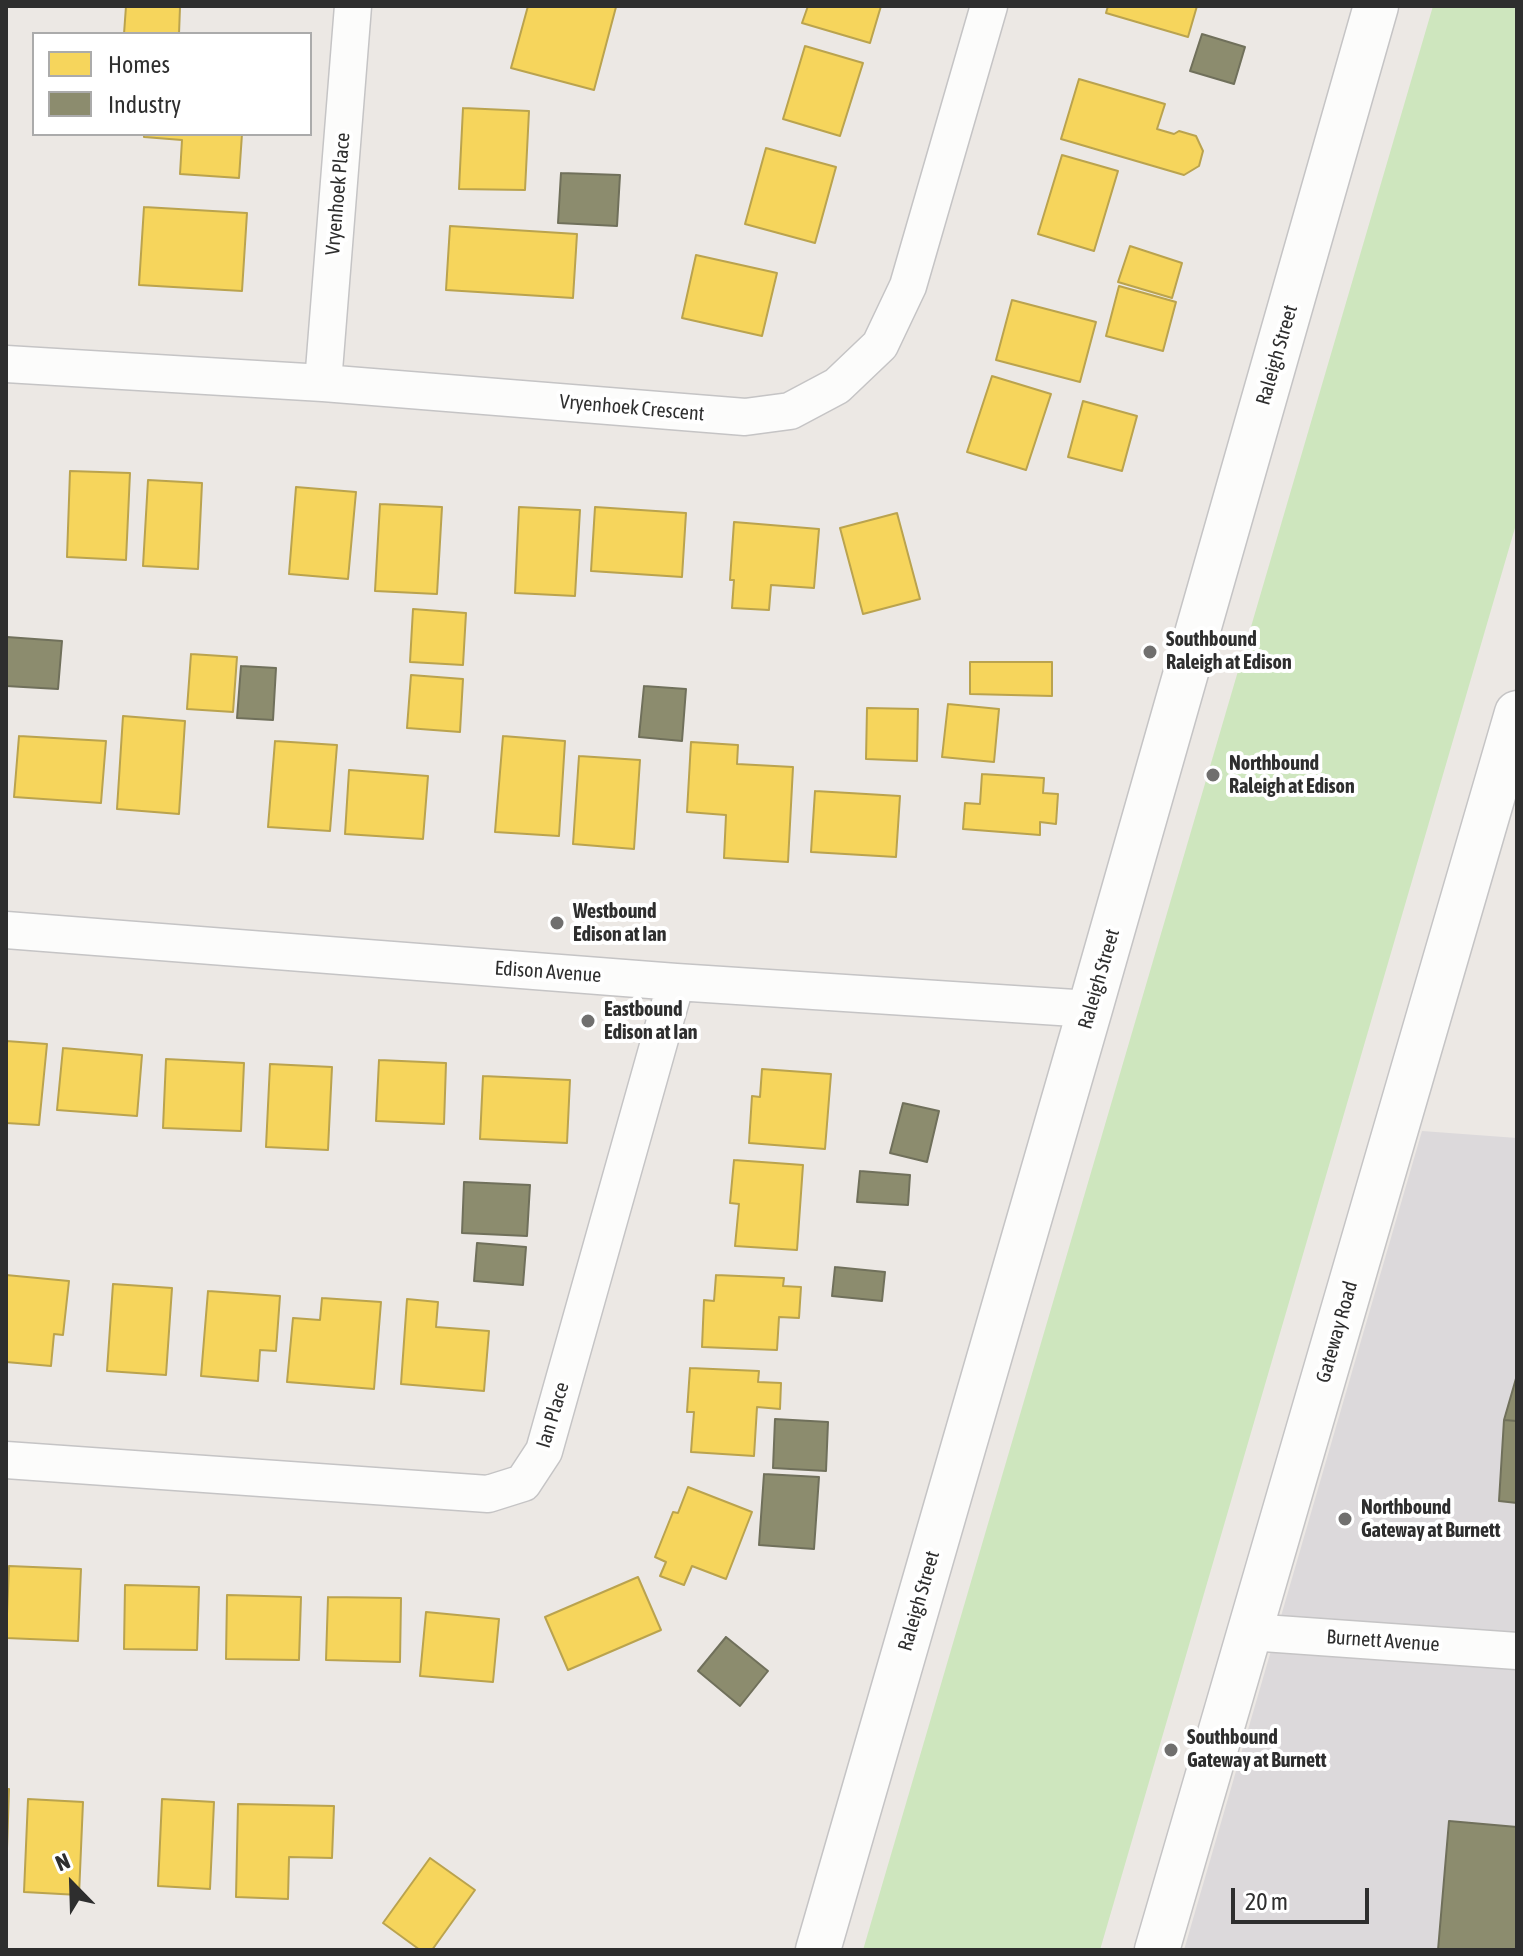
<!DOCTYPE html>
<style>
body{margin:0}
#map{position:relative;width:1523px;height:1956px;overflow:hidden;background:#ece8e4;font-family:"Asap Condensed",sans-serif}
canvas{display:block}
.frame{position:absolute;inset:0;border:8px solid #2e2e2e;pointer-events:none}
.legend{position:absolute;left:32px;top:32px;width:280px;height:104px;box-sizing:border-box;background:#fff;border:2px solid #ababab;margin:0;padding:10px 14px;list-style:none;font-size:24px;color:#2e2e2e}
.legend li{display:flex;align-items:center;gap:16px;height:40px}
.legend b{width:40px;border:2px solid #ababab}
.north{position:absolute;left:32px;top:1844px;width:80px;height:80px;-webkit-text-stroke:6px #fff;paint-order:stroke;rotate:337deg;font-size:22px;font-weight:700;line-height:32px;text-align:center;color:#2e2e2e}
.north::after{content:'';display:block;margin:auto;width:28px;height:36px;background:#2e2e2e;clip-path:polygon(50% 0,100% 100%,50% 72%,0 100%)}
.scale{position:absolute;left:1231px;top:1888px;width:138px;height:36px;box-sizing:border-box;border:4px solid #2e2e2e;border-top:0;padding-left:10px;font-size:24px;line-height:28px;white-space:nowrap;color:#2e2e2e;-webkit-text-stroke:6px #fff;paint-order:stroke}
</style>
<div id="map">
<canvas width="1523" height="1956"></canvas>
<div class="frame"></div>
<ul class="legend">
<li><b style="height:22px;background:#f6d55c"></b>Homes</li>
<li><b style="height:22px;background:#8c8c6e"></b>Industry</li>
</ul>
<div class="north">N</div>
<div class="scale">20 m</div>
</div>
<script>
const c = document.querySelector('canvas').getContext('2d');
c.lineJoin = 'round';
function fillPath(path, color) { c.fillStyle = color; c.fill(path, 'evenodd'); }
const shape = rows => new Path2D(rows.map(r => 'M' + r).join(''));
function trace(path, color, width, dash) { c.strokeStyle = color; c.lineWidth = width; c.lineCap = dash ? 'butt' : 'round'; c.setLineDash(dash || []); c.stroke(path); }
function write(font, color, halo, rows, align = 'center') {
  c.font = font + ' "Asap Condensed",sans-serif'; c.lineWidth = 8; c.setLineDash([]); c.textBaseline = 'middle'; c.strokeStyle = halo; c.fillStyle = color; for (const [text, x, y, turn = 0] of rows) {
    c.save(); c.translate(x, y); c.rotate((+turn || 0) * Math.PI / 180); c.textAlign = isNaN(turn) ? turn : align; if (halo) c.strokeText(text, 0, 0); c.fillText(text, 0, 0); c.restore();
  }
}
fillPath(shape([
 [1422,1131,1517,1138,1517,1950,1184,1950]
]), '#dcd9db');
fillPath(shape([
 [1433,6,1517,6,1517,521,1100,1950,863,1950]
]), '#cee6be');
const homes = shape([
 [126,6,196,6,180,7,179,34,124,34,126,6],
 [528,6,616,7,594,90,511,68,528,6],
 [808,6,881,6,870,43,802,23,808,6],
 [1108,6,1197,6,1188,37,1106,13,1108,6],
 [805,46,863,63,840,136,783,119,805,46],
 [1079,79,1165,104,1157,129,1174,134,1179,131,1196,136,1203,151,1199,166,1184,175,1061,139,1079,79],
 [463,108,529,111,525,190,459,189,463,108],
 [144,134,242,134,239,178,180,174,182,140,144,137,144,134],
 [766,148,836,167,815,243,745,224,766,148],
 [1062,155,1118,171,1094,251,1038,234,1062,155],
 [144,207,247,213,242,291,139,285,144,207],
 [450,226,577,234,573,298,446,290,450,226],
 [1130,246,1182,263,1172,298,1118,282,1130,246],
 [696,255,777,273,762,336,682,318,696,255],
 [1119,286,1176,302,1163,351,1106,336,1119,286],
 [1012,300,1096,322,1080,382,996,360,1012,300],
 [992,376,1051,394,1026,470,967,452,992,376],
 [1083,401,1137,416,1122,471,1068,457,1083,401],
 [70,471,130,473,126,560,67,557,70,471],
 [148,480,202,483,198,569,143,566,148,480],
 [296,487,356,492,348,579,289,574,296,487],
 [380,504,442,507,437,594,375,591,380,504],
 [519,507,580,510,575,596,515,593,519,507],
 [595,507,686,513,682,577,591,571,595,507],
 [897,513,920,599,863,614,840,528,897,513],
 [734,522,819,529,814,588,771,585,769,610,732,608,734,580,730,580,734,522],
 [413,609,466,613,463,665,410,662,413,609],
 [191,654,237,657,233,712,187,709,191,654],
 [970,662,1052,662,1052,696,970,694,970,662],
 [411,675,463,679,460,732,407,728,411,675],
 [948,704,999,709,994,762,942,757,948,704],
 [867,708,918,709,917,761,866,759,867,708],
 [123,716,185,721,179,814,117,809,123,716],
 [19,736,106,741,101,803,14,797,19,736],
 [503,736,565,741,559,836,495,832,503,736],
 [275,741,337,745,330,831,268,827,275,741],
 [691,742,738,745,737,764,793,767,788,862,724,858,726,815,687,812,691,742],
 [579,756,640,760,634,849,573,844,579,756],
 [349,770,428,776,423,839,345,834,349,770],
 [982,774,1044,778,1043,793,1058,794,1056,824,1040,822,1040,835,963,829,965,803,980,804,982,774],
 [815,791,900,796,896,857,811,852,815,791],
 [6,1041,47,1044,39,1125,6,1123,6,1041],
 [63,1048,142,1055,137,1116,57,1110,63,1048],
 [166,1059,244,1063,241,1131,163,1128,166,1059],
 [379,1060,446,1063,444,1124,376,1121,379,1060],
 [270,1064,332,1067,328,1150,266,1147,270,1064],
 [762,1069,831,1074,825,1149,749,1143,752,1096,760,1097,762,1069],
 [483,1076,570,1080,567,1143,480,1139,483,1076],
 [734,1160,803,1165,797,1250,735,1246,739,1204,730,1203,734,1160],
 [6,1275,69,1281,63,1335,54,1334,51,1366,6,1362,6,1275],
 [716,1275,784,1278,783,1286,801,1287,799,1318,779,1317,777,1350,702,1347,704,1300,714,1301,716,1275],
 [113,1284,172,1288,166,1375,107,1371,113,1284],
 [208,1291,280,1296,276,1351,260,1350,258,1381,201,1376,208,1291],
 [322,1298,381,1302,374,1389,287,1382,293,1318,320,1320,322,1298],
 [407,1299,438,1302,436,1327,489,1331,484,1391,401,1384,407,1299],
 [690,1368,759,1371,758,1382,781,1383,780,1409,757,1407,754,1456,691,1452,694,1412,687,1412,690,1368],
 [688,1487,752,1512,726,1579,692,1566,684,1585,660,1576,666,1562,655,1557,673,1512,678,1513,688,1487],
 [9,1566,81,1569,78,1641,6,1638,9,1566],
 [638,1577,661,1630,568,1670,545,1617,638,1577],
 [125,1585,199,1587,197,1650,124,1649,125,1585],
 [227,1595,301,1597,299,1660,226,1659,227,1595],
 [328,1597,401,1598,400,1662,326,1660,328,1597],
 [426,1612,499,1619,493,1682,420,1676,426,1612],
 [6,1789,9,1789,6,1878,6,1789],
 [28,1799,83,1802,79,1895,24,1892,28,1799],
 [162,1799,214,1802,210,1889,158,1886,162,1799],
 [238,1804,334,1806,332,1858,289,1857,288,1899,236,1897,238,1804],
 [430,1858,475,1890,432,1950,420,1950,383,1923,430,1858]
]);
fillPath(homes, '#f6d55c');
trace(homes, '#baa34e', 2);
const industry = shape([
 [1202,34,1245,47,1234,84,1190,71,1202,34],
 [561,173,620,175,617,226,558,223,561,173],
 [7,637,62,641,58,689,6,686,7,637],
 [241,666,276,668,273,720,237,718,241,666],
 [644,686,686,689,682,741,639,737,644,686],
 [903,1103,939,1111,927,1162,890,1153,903,1103],
 [860,1171,910,1175,908,1205,857,1202,860,1171],
 [464,1182,530,1185,527,1236,462,1233,464,1182],
 [477,1243,526,1247,523,1285,474,1281,477,1243],
 [835,1267,885,1272,882,1301,832,1296,835,1267],
 [1517,1375,1517,1421,1504,1420,1517,1375],
 [775,1419,828,1422,826,1471,773,1468,775,1419],
 [1504,1420,1517,1421,1517,1503,1499,1501,1504,1420],
 [764,1474,819,1477,814,1549,759,1545,764,1474],
 [726,1637,768,1671,740,1706,698,1671,726,1637],
 [1449,1821,1517,1827,1517,1950,1438,1950,1449,1821]
]);
fillPath(industry, '#8c8c6e');
trace(industry, '#70705b', 2);
const street = shape([
 [6,364,323,383,745,417,790,411,837,386,880,345,908,286,989,6],
 [323,383,353,6],
 [6,930,676,982,1090,1009],
 [6,1460,488,1494,523,1483,544,1451,676,982],
 [1249,1632,1517,1651]
]);
const secondary = shape([
 [818,1950,1090,1009,1376,6],
 [1157,1950,1517,713]
]);
trace(street, '#c5c4c5', 39);
trace(secondary, '#c5c4c5', 47);
trace(street, '#fcfcfb', 36);
trace(secondary, '#fcfcfb', 44);
for (const [x, y, r, color] of [
 [1150,652,8,"#706f6e"],
 [1213,775,8,"#706f6e"],
 [557,923,8,"#706f6e"],
 [588,1021,8,"#706f6e"],
 [1345,1519,8,"#706f6e"],
 [1171,1750,8,"#706f6e"]
]) { const dot = new Path2D(); dot.arc(x, y, r, 0, 2 * Math.PI); c.fillStyle = color; c.fill(dot); trace(dot, '#fff', 3); }
write('20px', '#2e2e2e', '#fff', [
 ["Vryenhoek Place",338,194,-85],
 ["Raleigh Street",1277,355,-74],
 ["Vryenhoek Crescent",632,408,5],
 ["Edison Avenue",548,972,4],
 ["Raleigh Street",1099,979,-74],
 ["Gateway Road",1337,1332,-74],
 ["Ian Place",553,1415,-73],
 ["Raleigh Street",919,1601,-74],
 ["Burnett Avenue",1383,1641,4]
]);
write('bold 20px', '#2e2e2e', '#fff', [
 ["Southbound",1166,640],
 ["Raleigh at Edison",1166,663],
 ["Northbound",1229,764],
 ["Raleigh at Edison",1229,787],
 ["Westbound",573,912],
 ["Edison at Ian",573,935],
 ["Eastbound",604,1010],
 ["Edison at Ian",604,1033],
 ["Northbound",1361,1508],
 ["Gateway at Burnett",1361,1531],
 ["Southbound",1187,1738],
 ["Gateway at Burnett",1187,1761]
], 'left');
</script>
